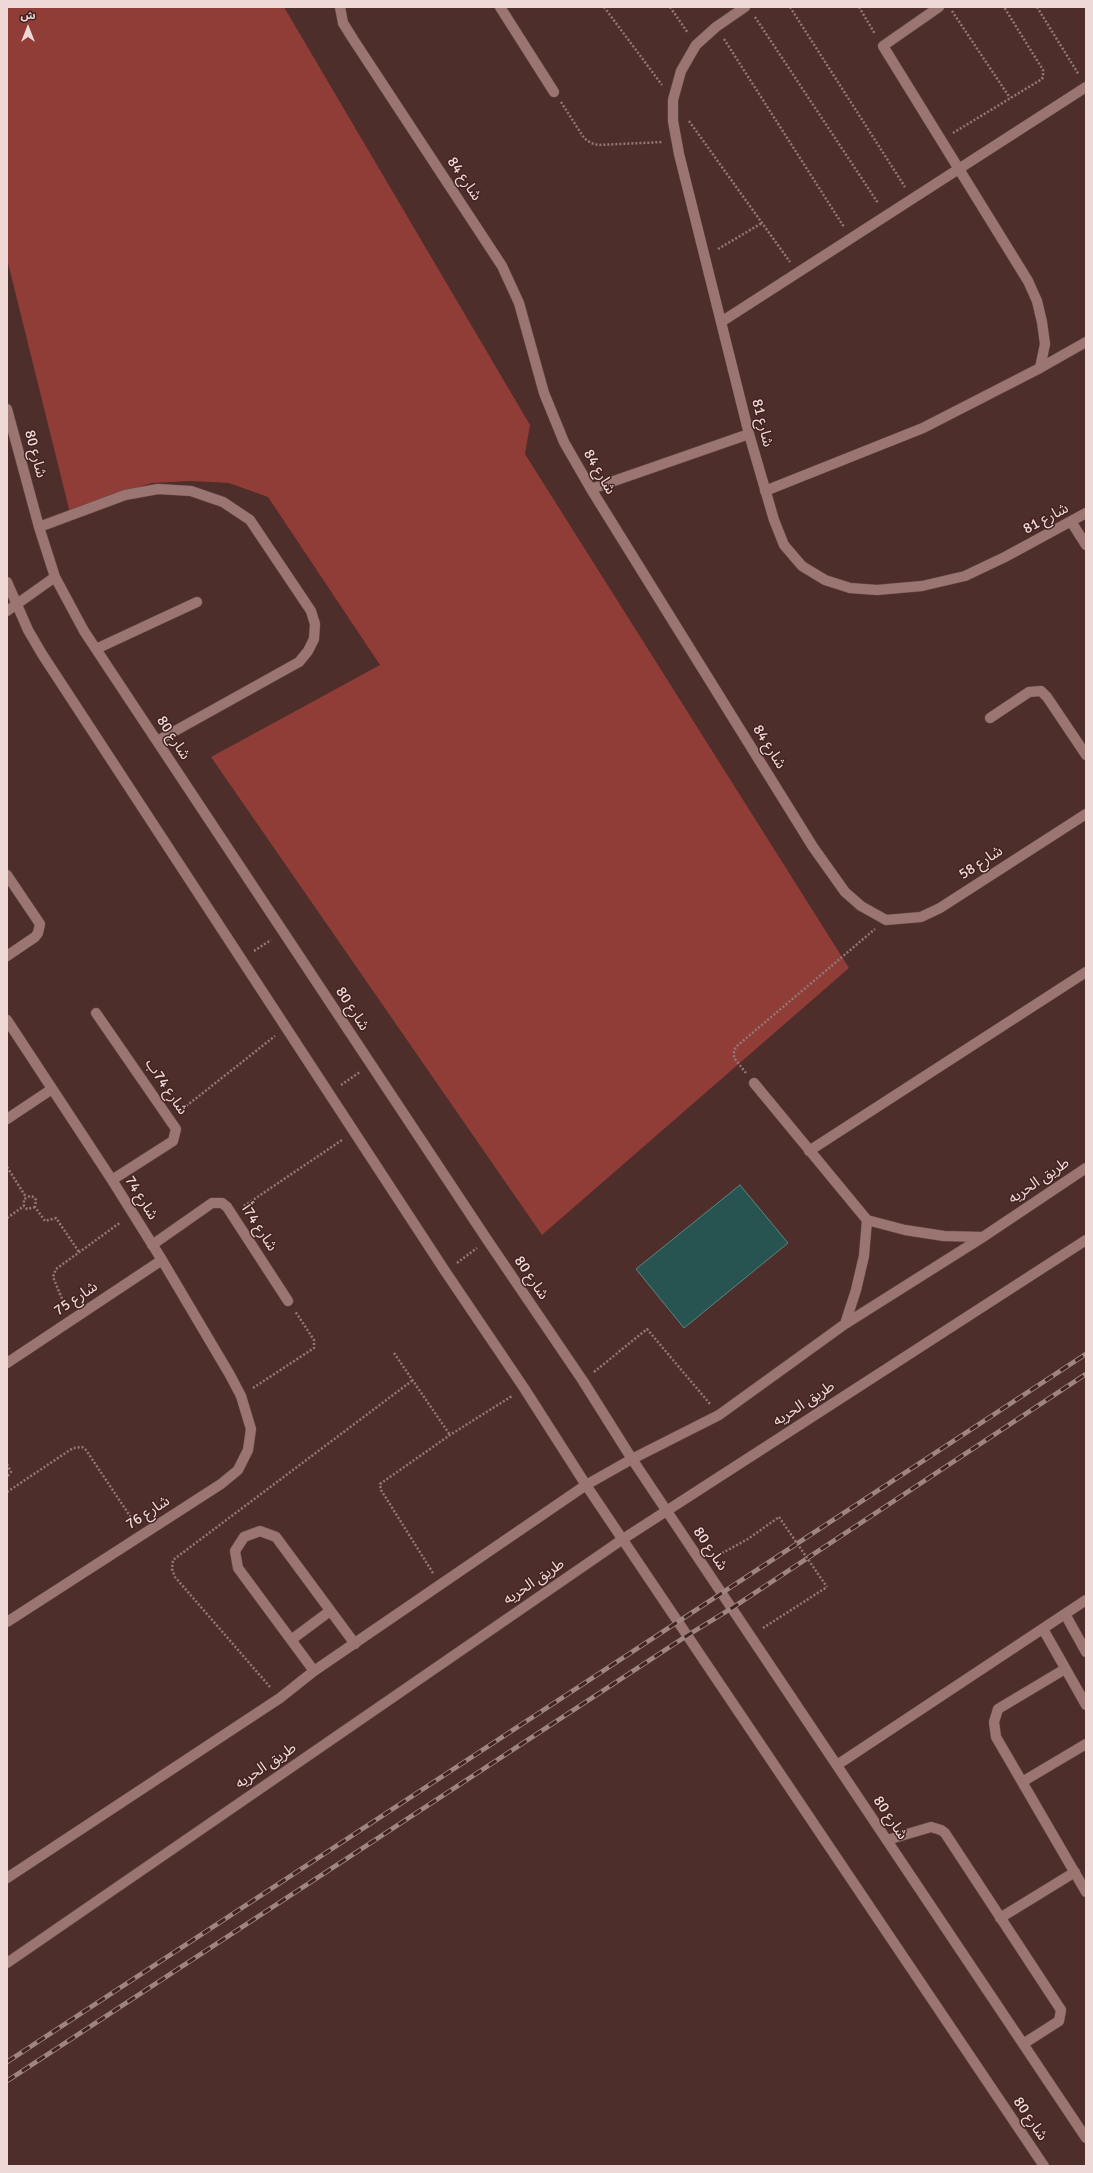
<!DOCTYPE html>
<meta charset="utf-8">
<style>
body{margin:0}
#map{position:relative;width:1093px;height:2173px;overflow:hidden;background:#4d2e2a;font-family:Signika,"Noto Sans Arabic",sans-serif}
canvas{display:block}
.frame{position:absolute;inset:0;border:8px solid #eed9d7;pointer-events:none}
.north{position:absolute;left:8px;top:8px;width:40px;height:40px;-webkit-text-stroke:3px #422321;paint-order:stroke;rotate:0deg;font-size:11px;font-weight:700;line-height:16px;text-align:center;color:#eed9d7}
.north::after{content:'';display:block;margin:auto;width:14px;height:18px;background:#eed9d7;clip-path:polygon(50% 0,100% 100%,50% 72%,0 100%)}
</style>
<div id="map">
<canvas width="1093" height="2173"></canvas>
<div class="frame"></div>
<div class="north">ش</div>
</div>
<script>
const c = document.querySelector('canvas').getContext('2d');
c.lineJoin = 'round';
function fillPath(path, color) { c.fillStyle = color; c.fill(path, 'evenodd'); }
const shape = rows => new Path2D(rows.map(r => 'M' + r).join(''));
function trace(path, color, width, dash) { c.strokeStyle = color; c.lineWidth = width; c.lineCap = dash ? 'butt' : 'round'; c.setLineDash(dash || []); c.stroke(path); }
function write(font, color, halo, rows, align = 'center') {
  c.font = font + ' Signika,"Noto Sans Arabic",sans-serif'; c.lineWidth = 3; c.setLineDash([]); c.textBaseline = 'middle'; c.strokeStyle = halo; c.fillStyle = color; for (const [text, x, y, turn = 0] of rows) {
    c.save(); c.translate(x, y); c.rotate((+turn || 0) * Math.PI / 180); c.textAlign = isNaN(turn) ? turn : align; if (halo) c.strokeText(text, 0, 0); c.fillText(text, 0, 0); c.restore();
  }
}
fillPath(shape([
 [7,7,284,7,530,425,525,454,849,968,542,1235,211,757,380,665,268,497,229,483,190,481,152,483,120,493,71,517,7,259]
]), '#903c37');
const building = shape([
 [740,1185,788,1243,684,1328,636,1269,740,1185]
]);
fillPath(building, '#275350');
trace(building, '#5b8682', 1);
const minor = shape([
 [340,7,343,23,353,39,502,266,519,303,544,393,564,442,591,489,813,847,845,892,861,906,886,920,921,917,940,908,1086,814],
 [500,7,554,92],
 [745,7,716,27,696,45,681,71,673,100,673,121,679,154,749,434,774,520,784,545,802,566,825,580,850,588,877,590,922,586,965,576,1005,557,1086,513],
 [939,7,883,46,1028,281,1037,301,1042,322,1045,344,1040,368],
 [721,322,1086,87],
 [7,409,39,527,55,577,84,631,488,1241,583,1381,632,1459,1086,2138],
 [591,489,749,434],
 [765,491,923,428,1040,368,1086,342],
 [1072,523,1086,545],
 [39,527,125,495,158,489,191,491,223,502,250,520,311,611,315,624,314,639,308,651,299,662,157,741],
 [7,582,28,630,42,654,445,1271,524,1388,586,1485,1044,2166],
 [7,611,55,577],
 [96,649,197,602],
 [990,718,1029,692,1041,691,1047,697,1086,755],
 [7,875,40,924,38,933,35,937,7,956],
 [96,1013,176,1129,173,1141,112,1180],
 [7,1020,112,1180,162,1260,230,1375,241,1396,251,1429,248,1450,238,1470,221,1484,7,1622],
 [754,1083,867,1220,905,1230,944,1236,983,1237],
 [7,1119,52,1089],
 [809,1151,1086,972],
 [152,1245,212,1203,222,1203,227,1207,288,1301],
 [845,1324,856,1290,864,1256,867,1220],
 [7,1363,162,1260],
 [1065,1614,1086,1652],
 [1043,1629,1086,1705],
 [291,1640,330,1611],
 [1065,1669,998,1709,994,1722,996,1737,1086,1892],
 [314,1671,238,1568,235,1551,244,1537,260,1531,276,1537,355,1644],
 [837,1765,1086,1600],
 [1022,1782,1086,1744],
 [887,1840,931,1827,941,1830,945,1833,1061,2010,1059,2021,1023,2044],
 [7,1878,280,1698,314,1671,586,1485,632,1459,719,1415,845,1324,983,1237,1086,1168],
 [1000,1918,1075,1872],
 [7,1963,623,1539,1086,1240]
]);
trace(minor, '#674c4a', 11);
trace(shape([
 [604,7,662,85],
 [670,7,688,33],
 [790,7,905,187],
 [859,7,875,34],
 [1037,7,1079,75],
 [952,11,1010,98],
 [755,17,878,203],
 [724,39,844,227],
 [561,102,584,138,591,143,598,145,663,142],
 [689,121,790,262],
 [953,133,1042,79,1043,76,1043,70,1004,7],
 [718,249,762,223],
 [254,951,271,940],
 [746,1073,734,1058,734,1050,737,1046,875,929],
 [341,1085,360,1072],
 [180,1111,275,1036],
 [7,1167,26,1197],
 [244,1206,342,1140],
 [35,1207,27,1209,24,1206,24,1199,30,1196,34,1197,36,1200,35,1207,45,1221,56,1218,79,1252],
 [7,1218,24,1206],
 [457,1263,477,1248],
 [65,1306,53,1277,56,1269,121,1222],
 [394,1353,450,1435],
 [594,1372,647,1329,710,1404],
 [253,1388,314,1348,314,1340,295,1311],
 [7,1464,11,1472,7,1477],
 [7,1492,73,1448,82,1447,86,1450,134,1522],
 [715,1557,748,1539,779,1517],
 [433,1573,381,1490,380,1484,450,1435,512,1396],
 [763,1628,827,1587],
 [270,1687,175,1577,172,1569,173,1560,413,1380]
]), '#937875', 2.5, [2, 2]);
trace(minor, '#9a7571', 10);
const rail = shape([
 [7,2062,1086,1354],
 [7,2081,688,1635,732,1608,1086,1374]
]);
trace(rail, '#9f8582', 4.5);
trace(rail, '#422321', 3, [9]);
trace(shape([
 [779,1517,827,1587]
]), '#937875', 2.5, [2, 2]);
write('15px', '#eed9d7', '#422321', [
 ["شارع 84",464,179,56],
 ["شارع 81",762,423,76],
 ["شارع 80",35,454,75],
 ["شارع 84",599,472,60],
 ["شارع 81",1046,519,-28],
 ["شارع 80",173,738,57],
 ["شارع 84",769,747,58],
 ["شارع 58",981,863,-33],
 ["شارع 80",352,1009,57],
 ["شارع 74ب",166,1087,56],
 ["طريق الحريه",1039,1181,-34],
 ["شارع 74",141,1198,58],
 ["شارع 74أ",259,1228,57],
 ["شارع 80",531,1278,56],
 ["شارع 75",76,1299,-34],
 ["طريق الحريه",804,1404,-33],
 ["شارع 76",148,1513,-33],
 ["شارع 80",710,1549,56],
 ["طريق الحريه",534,1582,-34],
 ["طريق الحريه",266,1766,-34],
 ["شارع 80",890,1818,56],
 ["شارع 80",1030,2119,56]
]);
</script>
